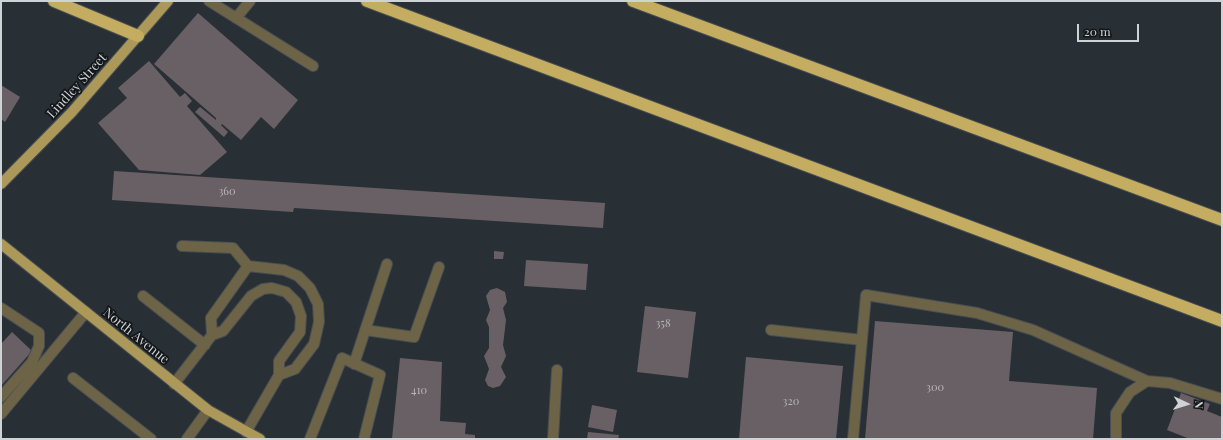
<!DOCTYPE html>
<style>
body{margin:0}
#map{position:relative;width:1223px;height:440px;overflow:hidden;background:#293035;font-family:"Playfair Display",serif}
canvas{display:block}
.frame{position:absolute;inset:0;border:2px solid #ced3d6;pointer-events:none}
.north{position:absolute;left:1167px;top:384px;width:40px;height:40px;-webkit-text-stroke:3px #14171a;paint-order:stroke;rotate:94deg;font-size:11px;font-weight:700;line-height:16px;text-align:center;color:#ced3d6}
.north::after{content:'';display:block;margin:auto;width:14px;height:18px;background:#ced3d6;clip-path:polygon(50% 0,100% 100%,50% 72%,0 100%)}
.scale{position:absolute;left:1077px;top:24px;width:62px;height:18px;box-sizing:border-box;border:2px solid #ced3d6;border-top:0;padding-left:5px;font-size:12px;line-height:14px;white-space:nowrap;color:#ced3d6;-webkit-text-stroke:3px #14171a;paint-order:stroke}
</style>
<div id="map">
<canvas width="1223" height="440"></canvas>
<div class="frame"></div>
<div class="north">N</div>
<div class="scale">20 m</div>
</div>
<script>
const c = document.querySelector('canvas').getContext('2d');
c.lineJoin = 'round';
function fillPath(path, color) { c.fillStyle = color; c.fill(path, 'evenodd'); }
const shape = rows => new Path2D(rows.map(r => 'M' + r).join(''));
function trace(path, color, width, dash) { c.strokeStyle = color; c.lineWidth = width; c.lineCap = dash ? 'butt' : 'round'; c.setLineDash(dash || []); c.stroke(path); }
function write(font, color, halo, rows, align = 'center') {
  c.font = font + ' "Playfair Display",serif'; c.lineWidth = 3.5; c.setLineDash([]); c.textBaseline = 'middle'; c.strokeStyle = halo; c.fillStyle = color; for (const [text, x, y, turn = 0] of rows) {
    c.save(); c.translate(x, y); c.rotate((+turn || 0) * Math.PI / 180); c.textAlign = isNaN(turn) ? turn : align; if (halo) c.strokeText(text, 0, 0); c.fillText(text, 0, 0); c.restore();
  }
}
fillPath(shape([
 [198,13,298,100,274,129,261,117,241,140,222,124,221,125,228,132,224,137,195,112,200,107,216,120,216,118,154,64],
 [149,61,180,97,185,93,192,101,187,106,227,152,200,175,139,170,98,123,127,98,118,88],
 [1,85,20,97,5,122,1,119],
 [114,171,605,203,603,228,294,208,293,212,112,200],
 [494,251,504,252,503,259,494,259],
 [526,260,588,264,586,290,524,286],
 [497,288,505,292,507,302,503,308,506,320,503,345,506,356,501,367,506,377,500,386,493,388,488,386,485,380,489,369,484,356,489,348,489,327,486,320,490,310,486,296,490,290],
 [645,306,696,312,688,378,637,372],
 [875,321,1013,332,1009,381,1097,388,1093,439,865,439],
 [12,332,32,351,1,386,1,344],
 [746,357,843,366,836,439,739,439],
 [400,358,442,362,440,421,466,423,465,434,475,435,475,439,392,439],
 [1181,393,1210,404,1207,411,1222,417,1222,439,1190,439,1167,430],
 [592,405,617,410,613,432,588,427],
 [588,432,619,435,618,439,587,439]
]), '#696066');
const minor = shape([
 [209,1,313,66],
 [236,18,250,1],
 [182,246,233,248,248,266],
 [143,296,205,345],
 [1,308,39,333,39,346,32,362,1,397],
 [365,330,414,337,439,267],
 [771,330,862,340],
 [212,335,223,331,251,296,263,289,272,288,286,292,296,302,301,316,300,332,279,361,279,375],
 [354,364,387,264],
 [73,378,151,439],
 [174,384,212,335,211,318,248,266,284,270,298,276,310,288,318,304,319,322,314,344,295,369,279,375,246,432],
 [1,414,86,312],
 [187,439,208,410],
 [310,439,342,358,380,375,364,439],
 [553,439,557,370],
 [853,439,866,295,977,313,1033,330,1147,381,1170,383,1222,399],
 [1116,439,1116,413,1130,392,1147,381]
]);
const major = shape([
 [1,184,72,112,168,1],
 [1,244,208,410,260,439]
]);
const highway = shape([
 [54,1,138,36],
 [367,1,1222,321],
 [633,1,1222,220]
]);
trace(minor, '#474d52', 12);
trace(major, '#474d52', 12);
trace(highway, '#474d52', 14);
trace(minor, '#6d6447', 10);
trace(major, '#ac9859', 10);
trace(highway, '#c4ac60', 12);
write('11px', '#b5b6ba', null, [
 ["360",227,192],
 ["358",663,324],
 ["300",935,388],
 ["410",419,391],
 ["320",791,402]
]);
write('13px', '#ced3d6', '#14171a', [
 ["Lindley Street",77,86,-48],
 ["North Avenue",136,336,39]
]);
</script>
